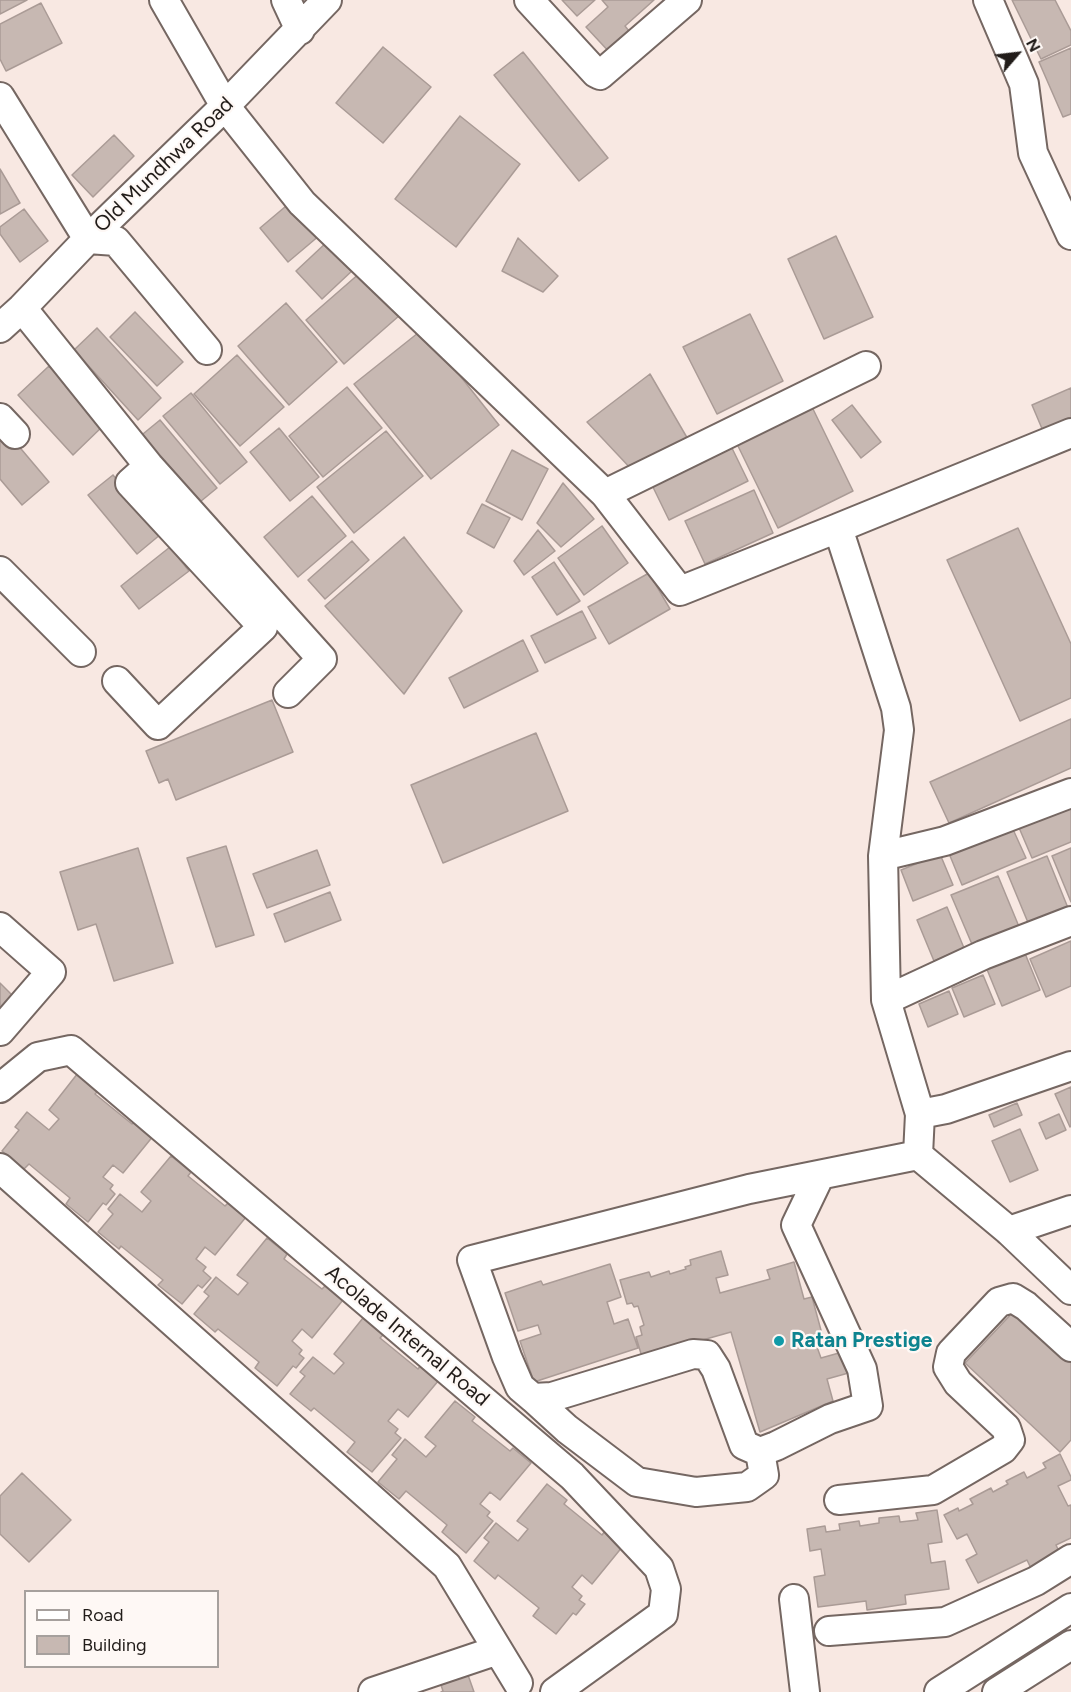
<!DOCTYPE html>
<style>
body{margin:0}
#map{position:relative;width:1071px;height:1692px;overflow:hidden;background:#f8e8e2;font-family:Figtree,sans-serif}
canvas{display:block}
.legend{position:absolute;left:24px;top:1590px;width:195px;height:78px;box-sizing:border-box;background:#fef8f5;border:2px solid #a6a09d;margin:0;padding:8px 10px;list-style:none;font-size:18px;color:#211c19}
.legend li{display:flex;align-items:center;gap:12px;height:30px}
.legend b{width:30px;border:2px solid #a6a09d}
.north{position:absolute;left:987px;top:24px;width:60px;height:60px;-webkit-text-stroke:4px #fef8f5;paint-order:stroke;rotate:62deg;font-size:16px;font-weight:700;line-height:24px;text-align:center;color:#211c19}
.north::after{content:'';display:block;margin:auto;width:21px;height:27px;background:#211c19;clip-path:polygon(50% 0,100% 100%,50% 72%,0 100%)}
</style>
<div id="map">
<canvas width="1071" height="1692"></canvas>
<ul class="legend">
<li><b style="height:8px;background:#fff"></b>Road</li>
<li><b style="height:16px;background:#c7b8b2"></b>Building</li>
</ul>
<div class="north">N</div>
</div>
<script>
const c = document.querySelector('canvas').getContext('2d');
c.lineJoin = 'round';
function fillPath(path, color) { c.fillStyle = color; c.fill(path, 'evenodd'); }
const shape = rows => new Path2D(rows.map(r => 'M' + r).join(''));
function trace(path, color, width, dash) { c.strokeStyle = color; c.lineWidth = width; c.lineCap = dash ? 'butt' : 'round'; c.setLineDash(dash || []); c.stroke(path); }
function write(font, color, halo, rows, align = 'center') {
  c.font = font + ' Figtree,sans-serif'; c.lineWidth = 4.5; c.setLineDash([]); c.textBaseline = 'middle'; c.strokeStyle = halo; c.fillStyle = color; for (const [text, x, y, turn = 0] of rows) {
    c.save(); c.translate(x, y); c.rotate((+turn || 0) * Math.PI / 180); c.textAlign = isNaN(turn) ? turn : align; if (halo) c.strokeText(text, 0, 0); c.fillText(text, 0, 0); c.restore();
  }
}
const building = shape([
 [0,0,27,0,0,14,0,0],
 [562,0,595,0,577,16,562,0],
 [602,0,654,0,625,26,633,36,612,55,586,27,608,7,602,0],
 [1012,0,1055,0,1071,31,1071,45,1041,59,1012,0],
 [41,3,62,43,6,71,0,59,0,24,41,3],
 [383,47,431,87,383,143,336,103,383,47],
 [1071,48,1071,114,1063,117,1039,62,1071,48],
 [523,52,608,158,579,181,494,75,523,52],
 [460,116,520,164,456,247,395,199,460,116],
 [114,135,134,156,93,197,72,175,114,135],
 [0,169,20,203,0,214,0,169],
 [292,201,320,235,288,262,260,228,292,201],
 [24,209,48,241,20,262,0,234,0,227,24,209],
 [836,236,873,317,824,339,788,259,836,236],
 [518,238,558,276,543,292,502,271,518,238],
 [328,241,354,269,322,299,296,271,328,241],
 [361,272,400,315,344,364,306,320,361,272],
 [286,303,337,362,289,405,238,346,286,303],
 [135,312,183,362,157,386,110,337,135,312],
 [750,314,783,381,717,414,683,347,750,314],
 [97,328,161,398,138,420,74,350,97,328],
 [423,329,499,425,431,479,354,384,423,329],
 [237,355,284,407,240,446,194,394,237,355],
 [49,366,104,425,73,455,18,395,49,366],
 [650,374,689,441,634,472,587,422,650,374],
 [347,387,382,428,323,477,289,436,347,387],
 [1071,388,1071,419,1043,431,1032,405,1071,388],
 [191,393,247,462,220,484,163,416,191,393],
 [852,405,881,442,861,458,832,420,852,405],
 [812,407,853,491,778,528,737,444,812,407],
 [160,420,217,488,195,506,138,438,160,420],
 [0,424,49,482,22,505,0,479,0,424],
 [279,428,319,477,290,501,250,452,279,428],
 [386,431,423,476,354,533,317,487,386,431],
 [729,442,748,481,669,520,650,481,729,442],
 [512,450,548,469,522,520,486,501,512,450],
 [113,475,161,534,137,554,88,495,113,475],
 [563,483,594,519,561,547,537,523,563,483],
 [754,490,773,533,705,564,685,521,754,490],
 [312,496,346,536,298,577,264,537,312,496],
 [482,504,510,518,494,548,467,533,482,504],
 [602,526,628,563,584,595,558,558,602,526],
 [1018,528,1071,644,1071,698,1020,721,947,560,1018,528],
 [538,530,555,551,524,575,514,561,538,530],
 [404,537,462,611,404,694,325,606,404,537],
 [352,541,369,560,325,599,308,580,352,541],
 [170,547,189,571,139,609,121,586,170,547],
 [554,562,580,601,557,615,532,577,554,562],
 [649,573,670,609,609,644,588,607,649,573],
 [582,611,596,638,545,663,531,636,582,611],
 [523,640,538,671,464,708,449,678,523,640],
 [272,700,293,752,176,800,168,779,159,783,146,751,272,700],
 [1071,719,1071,768,949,823,930,782,1071,719],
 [536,733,568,811,443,863,411,785,536,733],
 [1071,801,1071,842,1032,858,1017,823,1071,801],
 [1011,825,1026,858,962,885,948,851,1011,825],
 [226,846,254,935,216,947,187,858,226,846],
 [138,848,173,963,114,981,96,924,78,930,60,872,138,848],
 [1071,848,1071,902,1052,856,1071,848],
 [317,850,330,885,267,908,253,874,317,850],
 [940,854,953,885,913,901,901,870,940,854],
 [1047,856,1068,908,1029,925,1007,872,1047,856],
 [998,876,1020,929,974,949,951,895,998,876],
 [330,892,341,920,285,942,274,914,330,892],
 [947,907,964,948,934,961,917,920,947,907],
 [1071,941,1071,986,1046,997,1030,959,1071,941],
 [1024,951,1040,990,1002,1006,986,967,1024,951],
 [983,975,995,1004,964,1017,952,988,983,975],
 [0,983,20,1003,0,1024,0,983],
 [949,991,958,1014,928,1027,919,1004,949,991],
 [78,1073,99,1090,95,1094,132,1124,136,1121,154,1135,123,1173,113,1165,103,1177,113,1185,110,1189,115,1194,106,1205,103,1203,88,1222,66,1204,70,1198,29,1164,24,1169,2,1151,19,1130,15,1127,27,1112,49,1130,59,1119,49,1110,78,1073],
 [1071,1087,1071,1126,1070,1127,1055,1094,1071,1087],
 [1017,1103,1022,1115,994,1127,989,1115,1017,1103],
 [1059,1114,1066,1130,1046,1139,1039,1123,1059,1114],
 [1020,1129,1038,1170,1010,1182,992,1141,1020,1129],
 [171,1156,191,1172,188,1176,225,1206,228,1203,246,1217,215,1255,205,1247,196,1259,206,1267,203,1271,211,1278,202,1288,198,1285,182,1304,158,1285,163,1280,121,1246,119,1249,98,1232,113,1214,108,1209,120,1194,142,1212,151,1201,141,1192,171,1156],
 [267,1238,287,1254,284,1259,322,1289,325,1286,343,1300,312,1338,302,1329,292,1341,302,1350,299,1354,304,1358,296,1368,293,1366,277,1386,255,1368,259,1362,218,1329,215,1332,194,1314,209,1296,204,1292,216,1277,238,1295,248,1283,237,1275,267,1238],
 [721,1251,728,1275,716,1278,720,1293,770,1279,767,1270,794,1262,804,1299,812,1297,825,1345,817,1347,821,1358,846,1351,852,1372,827,1379,833,1401,760,1432,731,1332,642,1357,636,1337,642,1335,640,1327,644,1325,638,1306,634,1307,632,1303,627,1304,620,1280,649,1272,651,1277,669,1271,670,1274,686,1269,685,1267,691,1265,690,1260,721,1251],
 [610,1264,621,1297,607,1302,614,1324,628,1319,638,1348,534,1382,520,1341,541,1334,538,1325,518,1331,505,1293,541,1281,543,1285,610,1264],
 [1016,1309,1071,1360,1071,1440,1060,1452,965,1363,1016,1309],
 [363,1318,384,1334,380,1338,418,1369,421,1365,439,1380,408,1417,398,1409,388,1421,398,1429,395,1433,401,1438,372,1472,347,1452,355,1442,314,1408,311,1411,290,1394,305,1376,300,1372,313,1357,334,1374,344,1363,334,1354,363,1318],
 [455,1401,475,1417,472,1421,510,1451,513,1448,531,1463,500,1500,490,1492,480,1504,490,1512,487,1516,493,1521,466,1553,442,1532,447,1525,406,1491,399,1499,378,1482,397,1459,392,1455,405,1439,426,1457,436,1446,425,1437,455,1401],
 [1060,1454,1071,1477,1071,1480,1058,1486,1068,1506,1071,1505,1071,1538,1056,1545,1063,1560,1034,1575,1027,1560,978,1583,966,1560,977,1554,967,1534,957,1539,944,1515,958,1508,959,1511,973,1504,970,1499,991,1488,993,1492,1008,1484,1006,1481,1024,1472,1027,1478,1046,1468,1043,1463,1060,1454],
 [22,1473,71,1520,29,1562,0,1534,0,1496,22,1473],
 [547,1484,567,1500,564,1504,602,1535,605,1531,623,1546,592,1584,582,1575,572,1587,582,1596,579,1600,585,1604,576,1615,573,1613,556,1634,533,1616,539,1608,498,1575,495,1579,474,1561,489,1542,484,1538,496,1523,518,1541,528,1529,517,1521,547,1484],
 [937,1510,942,1542,928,1544,931,1563,945,1561,949,1589,905,1595,906,1604,867,1610,866,1601,818,1607,814,1577,825,1575,821,1549,810,1551,807,1529,825,1526,826,1532,840,1530,839,1524,859,1521,860,1526,879,1523,879,1518,899,1516,900,1522,918,1520,916,1513,937,1510],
 [468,1675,474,1692,441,1692,443,1691,441,1685,468,1675]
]);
fillPath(building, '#c7b8b2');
trace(building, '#aa9b96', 1.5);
const minor = shape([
 [164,0,225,106,302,203,605,494,680,591,838,528,896,708,899,730,883,856,886,1000,920,1114,918,1155],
 [286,0,300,30],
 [529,0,596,73,600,75,687,0],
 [988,0,1024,84,1033,153,1071,235],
 [0,97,88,239,116,241,207,350],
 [22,308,149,466,322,659,288,693],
 [0,328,22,308,88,239,225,106,327,0],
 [0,418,15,434],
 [605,494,866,366],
 [838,528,1071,433],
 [0,571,81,652],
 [117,681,158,725,263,627,130,483,149,466],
 [883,856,945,841,1071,793],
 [0,927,51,972,0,1031],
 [886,1000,983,955,1071,921],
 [0,1088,38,1057,71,1050,572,1476,659,1568,666,1589,663,1614,555,1692],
 [920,1114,946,1109,1071,1066],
 [918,1155,1009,1231,1071,1290],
 [0,1168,447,1566,518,1683],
 [820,1175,796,1225,862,1369,868,1406,830,1419,776,1446,760,1452,744,1445,716,1369,707,1355,693,1354,552,1397,533,1398,520,1387,507,1357,472,1260,749,1189,918,1155],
 [1009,1231,1071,1210],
 [533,1398,567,1429,637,1482,696,1492,747,1487,764,1475,760,1452],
 [839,1500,933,1490,1003,1449,1010,1440,1006,1428,958,1383,948,1367,951,1353,999,1302,1013,1298,1026,1306,1071,1347],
 [794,1599,805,1692],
 [829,1631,945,1622,1036,1581,1071,1559],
 [373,1692,498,1650],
 [939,1692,1071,1608],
 [997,1692,1071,1645]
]);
trace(minor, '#756762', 32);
trace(minor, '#fff', 28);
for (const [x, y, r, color] of [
 [779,1341,6,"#0f9aa8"]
]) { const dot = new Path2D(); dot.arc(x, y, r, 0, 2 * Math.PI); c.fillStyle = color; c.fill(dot); trace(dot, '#fef8f5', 2); }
write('21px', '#211c19', '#fef8f5', [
 ["Old Mundhwa Road",164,165,-44],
 ["Acolade Internal Road",407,1336,40]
]);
write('bold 21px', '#0d838f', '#fef8f5', [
 ["Ratan Prestige",791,1341]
], 'left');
</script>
